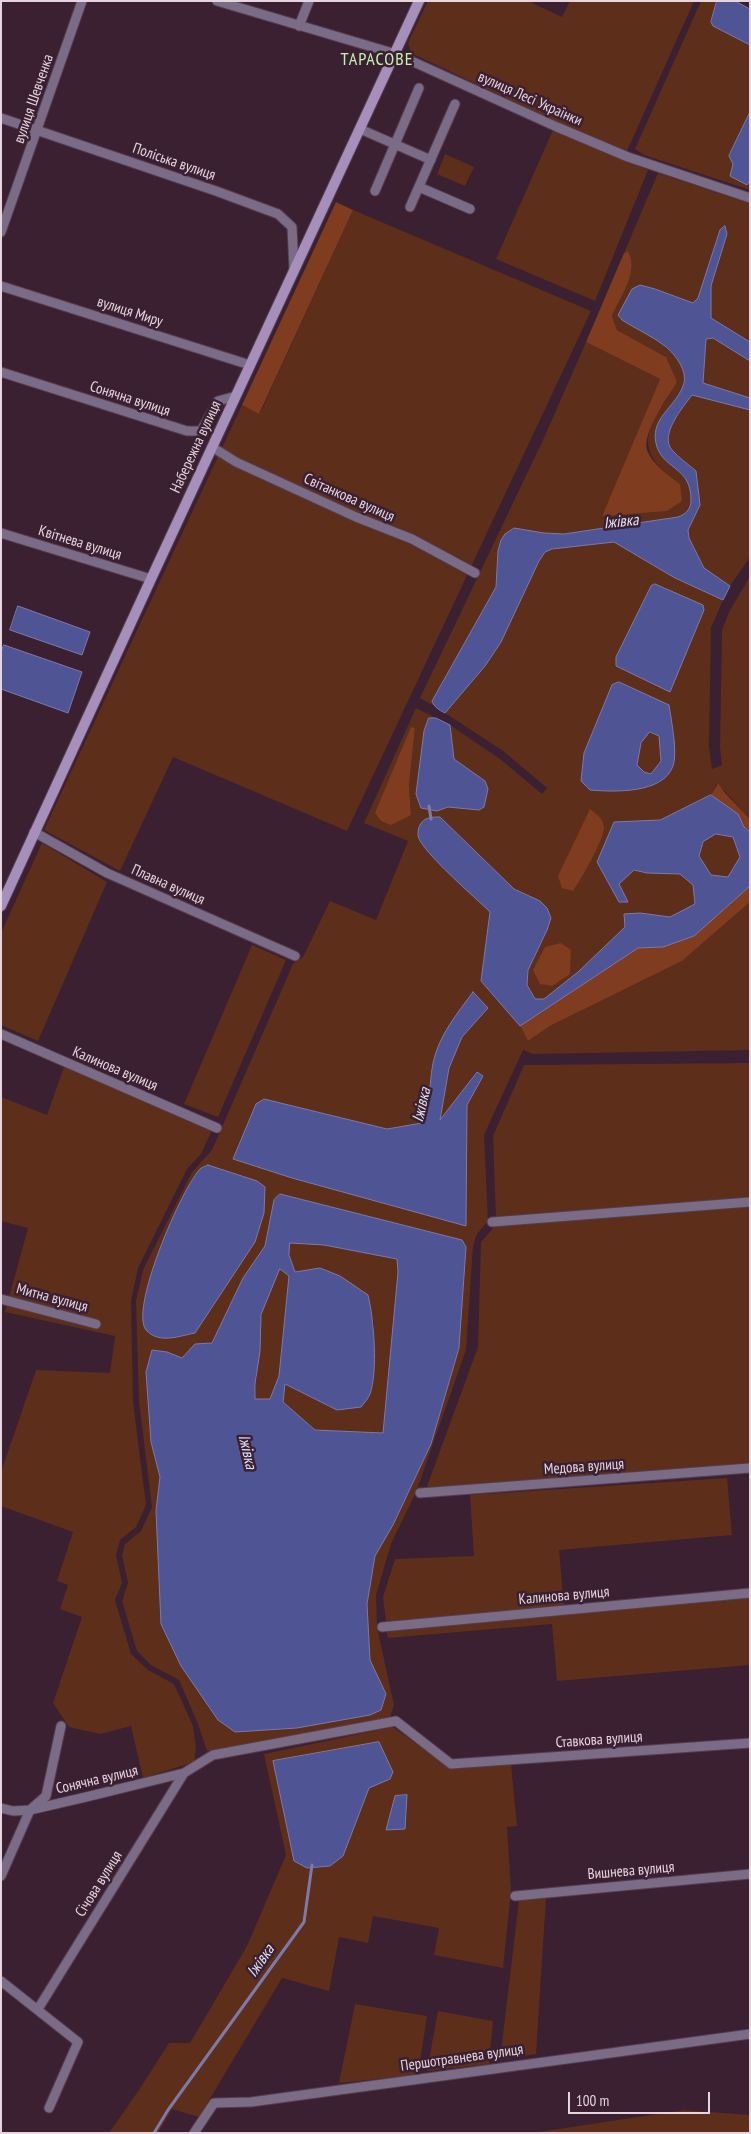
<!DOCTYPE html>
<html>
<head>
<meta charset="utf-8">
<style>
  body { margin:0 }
  #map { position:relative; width:751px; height:2134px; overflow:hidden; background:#3a2031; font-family:"PT Sans Narrow",sans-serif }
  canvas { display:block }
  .frame { position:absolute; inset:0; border:2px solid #e6d4df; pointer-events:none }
  .scale { position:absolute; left:568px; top:2092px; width:142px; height:22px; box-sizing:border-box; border:2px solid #e6d4df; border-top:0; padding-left:6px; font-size:15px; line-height:18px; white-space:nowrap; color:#e6d4df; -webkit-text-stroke:4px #3a2031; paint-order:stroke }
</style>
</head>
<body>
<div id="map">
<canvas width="751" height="2134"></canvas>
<div class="frame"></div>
<div class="scale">100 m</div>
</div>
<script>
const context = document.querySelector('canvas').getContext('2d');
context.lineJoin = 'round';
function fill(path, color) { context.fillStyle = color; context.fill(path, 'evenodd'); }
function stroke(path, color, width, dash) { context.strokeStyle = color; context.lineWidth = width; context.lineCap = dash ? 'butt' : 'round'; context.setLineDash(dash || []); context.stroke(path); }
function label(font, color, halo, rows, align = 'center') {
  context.font = font + ' "PT Sans Narrow",sans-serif'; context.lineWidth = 5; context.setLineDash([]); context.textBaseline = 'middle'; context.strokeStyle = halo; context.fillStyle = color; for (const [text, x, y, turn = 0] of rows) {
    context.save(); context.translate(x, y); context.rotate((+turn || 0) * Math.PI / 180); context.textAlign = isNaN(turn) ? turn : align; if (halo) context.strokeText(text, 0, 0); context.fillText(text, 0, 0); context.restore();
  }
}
const green = new Path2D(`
  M 428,1 L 528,1 L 562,17 L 570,1 L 694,1 L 627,151 L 559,123 L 411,53 L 408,43 Z
  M 701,1 L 717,1 L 711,22 L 713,26 L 750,45 L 750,112 L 744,123 L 747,184 L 750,180 L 750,190 L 644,155 L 635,149 Z
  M 553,130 L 648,170 L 595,301 L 496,259 Z
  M 445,154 L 474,167 L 465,186 L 437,174 Z
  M 658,173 L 750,204 L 750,342 L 711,318 L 711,286 L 727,234 L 720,230 L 698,299 L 693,304 L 685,301 L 622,320 C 636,329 652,336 665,346 C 675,354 689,372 683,386 C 675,408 648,419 657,447 C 665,470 691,467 691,500 C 691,509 686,514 678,517 L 564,534 L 544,533 L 498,551 L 496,587 L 432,701 L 434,706 L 420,698 L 543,440 L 586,342 L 660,379 L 602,516 L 680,484 C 651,463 638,448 657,412 C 660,407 666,402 668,396 C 671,389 666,366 666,357 L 617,330 L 612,316 C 620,299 640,269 628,251 L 624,253 Z
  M 353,210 L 591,311 L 347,831 L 173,757 L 120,871 L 44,830 L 242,405 L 260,413 Z
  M 713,338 L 750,361 L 750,398 L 703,384 L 706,339 Z
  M 692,395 L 750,410 L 750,557 L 730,586 L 704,568 L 689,538 L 688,530 L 700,505 L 696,471 C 688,464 679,458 672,450 C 659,435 683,407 692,395 Z
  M 614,542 L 675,578 L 723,600 L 711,628 L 709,747 L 712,769 L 722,765 L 720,747 L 722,630 L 729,612 L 750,576 L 750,819 L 717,783 L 711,795 L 660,820 L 614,822 L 597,862 L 619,902 L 619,884 L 634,870 L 647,873 L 680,874 L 693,885 L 696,904 L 670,917 L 640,913 L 578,972 L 544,999 L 535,999 L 527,985 L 528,970 L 547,930 L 547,908 L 540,901 L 514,889 L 440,817 L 426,850 L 490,912 L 481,981 L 520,1026 L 528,1041 L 550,1026 L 682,961 L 750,902 L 750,1050 L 533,1054 L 523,1050 L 484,1135 L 488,1221 L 477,1234 L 473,1246 L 466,1350 L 416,1492 L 391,1544 L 376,1595 L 377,1627 L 394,1705 L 390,1717 L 207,1751 L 198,1724 L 179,1680 L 151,1665 L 137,1651 L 122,1601 L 128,1583 L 122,1555 L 125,1544 L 141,1531 L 152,1507 L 139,1402 L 136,1301 L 143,1270 L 192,1172 L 212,1150 L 293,964 L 303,957 L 330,901 L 376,920 L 408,841 L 364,823 L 416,708 L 436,718 L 429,718 L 437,811 L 448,807 L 479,810 L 488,789 L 485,781 L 454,759 L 450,725 L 500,759 L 542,794 L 547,788 L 503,751 L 445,713 L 485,666 L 501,642 L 539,561 L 545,552 L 552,549 ZM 612,685 L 674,731 L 661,782 L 581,781 L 584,753 ZM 415,728 L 409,785 L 411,815 L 381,821 ZM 487,1008 L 462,1037 L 449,1068 L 440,1121 L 476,1072 L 483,1076 L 467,1105 L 466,1226 L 264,1099 L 387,1129 L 422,1123 L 427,1114 L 434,1061 L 447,1028 ZM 280,1194 L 462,1240 L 466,1247 L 459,1348 L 431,1444 L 393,1525 L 375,1556 L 367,1604 L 370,1661 L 386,1694 L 156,1511 L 160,1477 L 151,1442 L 146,1372 L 152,1351 L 167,1352 L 183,1358 L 195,1344 L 212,1343 L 243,1278 L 265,1246 L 274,1200 Z
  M 650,732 L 659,736 L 661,762 L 651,774 L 644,772 L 637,765 L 641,743 Z
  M 716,834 L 733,837 L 740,857 L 728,877 L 711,875 L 699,856 L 703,842 Z
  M 42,843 L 107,882 L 38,1041 L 1,1025 L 1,933 Z
  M 252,945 L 286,960 L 218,1117 L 184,1104 Z
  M 750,1063 L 750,1197 L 496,1218 L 493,1136 L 524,1065 Z
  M 64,1067 L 212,1130 L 201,1154 L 187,1169 L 138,1268 L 131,1301 L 133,1402 L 146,1505 L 136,1527 L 120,1540 L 116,1555 L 122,1583 L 115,1600 L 131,1654 L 148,1670 L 174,1684 L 193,1726 L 196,1747 L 194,1762 L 143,1778 L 131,1726 L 100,1734 L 69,1727 L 53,1703 L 82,1617 L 60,1609 L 68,1585 L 57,1581 L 73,1532 L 1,1506 L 1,1472 L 36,1370 L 110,1373 L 115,1336 L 5,1312 L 28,1228 L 1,1221 L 1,1097 L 47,1115 Z
  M 750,1207 L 750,1463 L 426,1489 L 478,1347 L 481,1242 L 495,1226 Z
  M 290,1242 L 324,1245 L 397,1259 L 398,1272 L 384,1433 L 315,1430 L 283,1402 L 284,1384 L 337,1410 L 370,1395 L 373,1382 L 374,1321 L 320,1268 L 295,1272 L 289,1255 Z
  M 280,1269 L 289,1276 L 279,1376 L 270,1399 L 255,1399 L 261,1315 Z
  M 727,1478 L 732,1535 L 559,1550 L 564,1606 L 386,1622 L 383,1597 L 395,1559 L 474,1556 L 470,1495 Z
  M 750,1597 L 750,1665 L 557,1681 L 552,1624 L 388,1638 L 386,1630 Z
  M 393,1727 L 450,1768 L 511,1764 L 517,1826 L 507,1827 L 511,1891 L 503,1968 L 434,1955 L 439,1928 L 373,1916 L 368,1943 L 339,1937 L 329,1991 L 282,1978 L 199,2117 L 172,2109 L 158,2133 L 109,2133 L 139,2090 L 169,2043 L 190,2043 L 247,1946 L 286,1855 L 264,1754 Z
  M 546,1898 L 536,2054 L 500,2060 L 519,1900 Z
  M 355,2004 L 427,2016 L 418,2075 L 339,2083 Z
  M 438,2011 L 493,2021 L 489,2064 L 427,2071 Z
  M 684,2110 L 750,2115 L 750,2133 L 532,2133 Z`);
const forest = new Path2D(`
  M 336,202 L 353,210 L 259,414 L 242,405 Z
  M 628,251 C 640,270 620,298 612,316 L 617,330 L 666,357 L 677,382 C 668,397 642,432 647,450 C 653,465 668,475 680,484 L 682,501 L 667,511 L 602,516 L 660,379 L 586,342 L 624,253 Z
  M 411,727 L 415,728 L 409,785 L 411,815 L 391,825 L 381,821 L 375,813 Z
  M 718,783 L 725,793 L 750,819 L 750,832 L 744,827 L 738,814 L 711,795 Z
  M 590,809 C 597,815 603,818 604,827 C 605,838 580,881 573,891 L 562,888 L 558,876 Z
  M 750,886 L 750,902 L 682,961 L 550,1026 L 528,1041 L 520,1026 L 638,948 L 663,947 L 694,936 Z
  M 561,943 L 571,950 L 570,974 L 552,986 L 540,984 L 533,970 L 545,947 Z`);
const water = new Path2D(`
  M 717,1 L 735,1 L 750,9 L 750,45 L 713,26 L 711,22 Z
  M 750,112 L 750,180 L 747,185 L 730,176 L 733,164 L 729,156 Z
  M 725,226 L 727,234 L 711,286 L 711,318 L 750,342 L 750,361 L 713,338 L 706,339 L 703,383 L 750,398 L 750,410 L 692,395 C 683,407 659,435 672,450 C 679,458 688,464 696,471 L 700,505 L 688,530 L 689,538 L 704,568 L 730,586 L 723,600 L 675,578 L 614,542 L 552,549 L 545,552 L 539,561 L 501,642 L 485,666 L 445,713 C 439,710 434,707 432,701 L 496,587 L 498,551 L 501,540 L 505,534 L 514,528 L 544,533 L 564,534 L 678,517 C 686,514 691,509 691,500 C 691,467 665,470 657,447 C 648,419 675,408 683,386 C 689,372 675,354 665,346 C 652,336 636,329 622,320 L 618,315 L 632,289 L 640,285 L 655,289 L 693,303 L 698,298 L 720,230 Z
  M 655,584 L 703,605 L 704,610 L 670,692 L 616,666 L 616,657 L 651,586 Z
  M 18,606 L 90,632 L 82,655 L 10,630 Z
  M 4,645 L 82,672 L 68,713 L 1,689 L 1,652 Z
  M 619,682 L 669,705 C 671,719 678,753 673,766 C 663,794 614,792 590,790 L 581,781 L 584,753 L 612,685 ZM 650,732 L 659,736 L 661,761 L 651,774 L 644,772 L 637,765 L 641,743 Z
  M 429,718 L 436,718 L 450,725 L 454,759 L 485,781 L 488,789 L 484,807 L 479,810 L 448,807 L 437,811 L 421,808 L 416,794 L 424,731 Z
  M 711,795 L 738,814 L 744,827 L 750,832 L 750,886 L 694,936 L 663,947 L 638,948 L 520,1026 L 481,981 L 490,912 C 476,898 422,852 418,836 C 418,832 418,828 420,825 C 424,817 432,817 440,817 L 514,889 L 540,901 L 547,908 L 551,918 L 547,930 L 528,970 L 527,985 L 535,999 L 544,999 L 578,972 L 625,927 L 624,914 L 640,913 L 670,917 L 695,904 L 693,885 L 680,874 L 647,873 L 634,870 L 619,884 L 628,902 L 619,902 L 597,862 L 614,822 L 660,820 ZM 716,834 L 733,837 L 740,857 L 728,877 L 711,875 L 699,856 L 703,842 Z
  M 473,992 L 488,1008 L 462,1037 L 449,1068 L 440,1120 L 477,1072 L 483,1076 L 467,1105 L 466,1226 L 292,1178 L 233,1159 L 256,1104 L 264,1099 L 387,1129 L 422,1123 C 431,1105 429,1083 433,1063 C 439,1035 457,1014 473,992 Z
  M 208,1165 L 257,1181 L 265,1187 L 264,1213 L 255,1242 L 195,1333 C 179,1336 160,1344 147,1331 C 127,1313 183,1185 201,1168 C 202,1168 207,1165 208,1165 Z
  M 280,1194 L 462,1240 L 466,1247 L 459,1348 L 431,1444 L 393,1525 L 375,1556 L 367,1604 L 370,1660 L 386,1694 L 381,1710 L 370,1715 L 297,1728 L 235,1732 L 218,1720 L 181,1666 L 161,1624 L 156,1511 L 160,1477 L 151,1442 L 146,1372 L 152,1350 L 167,1352 L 182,1358 L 195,1344 L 212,1343 L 243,1278 L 265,1246 L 274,1200 ZM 290,1243 L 324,1245 L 397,1259 L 398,1272 L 383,1433 L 315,1430 L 283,1402 L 285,1384 L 337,1410 L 361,1407 C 364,1403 368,1399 370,1394 C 378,1372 374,1319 368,1295 L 340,1276 L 320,1268 L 295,1272 L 289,1255 ZM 280,1269 L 289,1276 L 279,1376 L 270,1399 L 255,1399 L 255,1384 L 260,1351 L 261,1315 Z
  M 379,1742 L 393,1772 L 390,1779 L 369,1788 L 343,1856 L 330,1866 L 307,1868 L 294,1861 L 273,1761 Z
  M 407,1795 L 405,1829 L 386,1830 L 395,1796 Z`);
const stream = new Path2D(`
  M 429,806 L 431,819
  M 154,2133 L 168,2110 L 304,1922 L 312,1865`);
const street = new Path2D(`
  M 217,1 L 396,54 L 557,127 L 628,157 L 750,198
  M 299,26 L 309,1
  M 1,118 L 216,191 L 278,214 L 292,227 L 294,270
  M 360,129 L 431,160
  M 419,187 L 470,209
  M 375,191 L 419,88
  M 410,207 L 455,104
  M 1,232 L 82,1
  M 1,286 L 250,365
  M 1,372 L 187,431 L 201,431 L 218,401 L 236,396
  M 212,447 L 236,462 L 356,517 L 412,539 L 475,573
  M 1,533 L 151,579
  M 34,832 L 107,873 L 295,956
  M 1,1034 L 217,1128
  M 492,1222 L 750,1202
  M 1,1299 L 96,1324
  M 420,1493 L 750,1468
  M 382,1627 L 750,1593
  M 1,1808 L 13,1811 L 30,1810 L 86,1797 L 184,1773 L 213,1755 L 396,1721 L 451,1764 L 750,1743
  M 1,1876 L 30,1810 L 46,1796 L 61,1726
  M 515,1896 L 750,1874
  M 1,1981 L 78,2042 L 49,2108
  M 38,2009 L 184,1773
  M 194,2133 L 214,2103 L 251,2102 L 750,2034`);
const secondary = new Path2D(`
  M 1,906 L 151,579 L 419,1`);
const streetNames = [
  ["вулиця Шевченка",34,99,-71],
  ["вулиця Лесі Українки",530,99,24],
  ["Поліська вулиця",174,162,19],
  ["вулиця Миру",130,312,18],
  ["Сонячна вулиця",130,399,18],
  ["Набережна вулиця",196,447,-65],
  ["Світанкова вулиця",349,498,24],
  ["Квітнева вулиця",80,543,17],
  ["Плавна вулиця",168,885,24],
  ["Калинова вулиця",115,1069,23],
  ["Митна вулиця",52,1298,15],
  ["Медова вулиця",584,1467,-4],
  ["Калинова вулиця",564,1596,-5],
  ["Ставкова вулиця",599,1740,-4],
  ["Сонячна вулиця",97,1780,-13],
  ["Вишнева вулиця",631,1871,-5],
  ["Січова вулиця",99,1884,-58],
  ["Першотравнева вулиця",462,2058,-8]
];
const waterNames = [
  ["Іжівка",621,522,-6],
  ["Іжівка",422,1105,-77],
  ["Іжівка",247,1452,77],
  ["Іжівка",261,1961,-55]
];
const quarterNames = [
  ["ТАРАСОВЕ",377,60]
];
fill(green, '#5d2e19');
fill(forest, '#7f3c1e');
fill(water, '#4f5494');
stroke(water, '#7c7aaa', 1);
stroke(stream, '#7c7aaa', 3);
stroke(street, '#563d4d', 11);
stroke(secondary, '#563d4d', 12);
stroke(street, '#7a6b86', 9);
stroke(secondary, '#a78fbb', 10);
label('15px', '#e6d4df', '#3a2031', streetNames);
label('italic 16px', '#e0e3f7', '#3a2031', waterNames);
context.letterSpacing = '1px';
label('18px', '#c3f3b1', '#3a2031', quarterNames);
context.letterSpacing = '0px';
</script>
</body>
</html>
